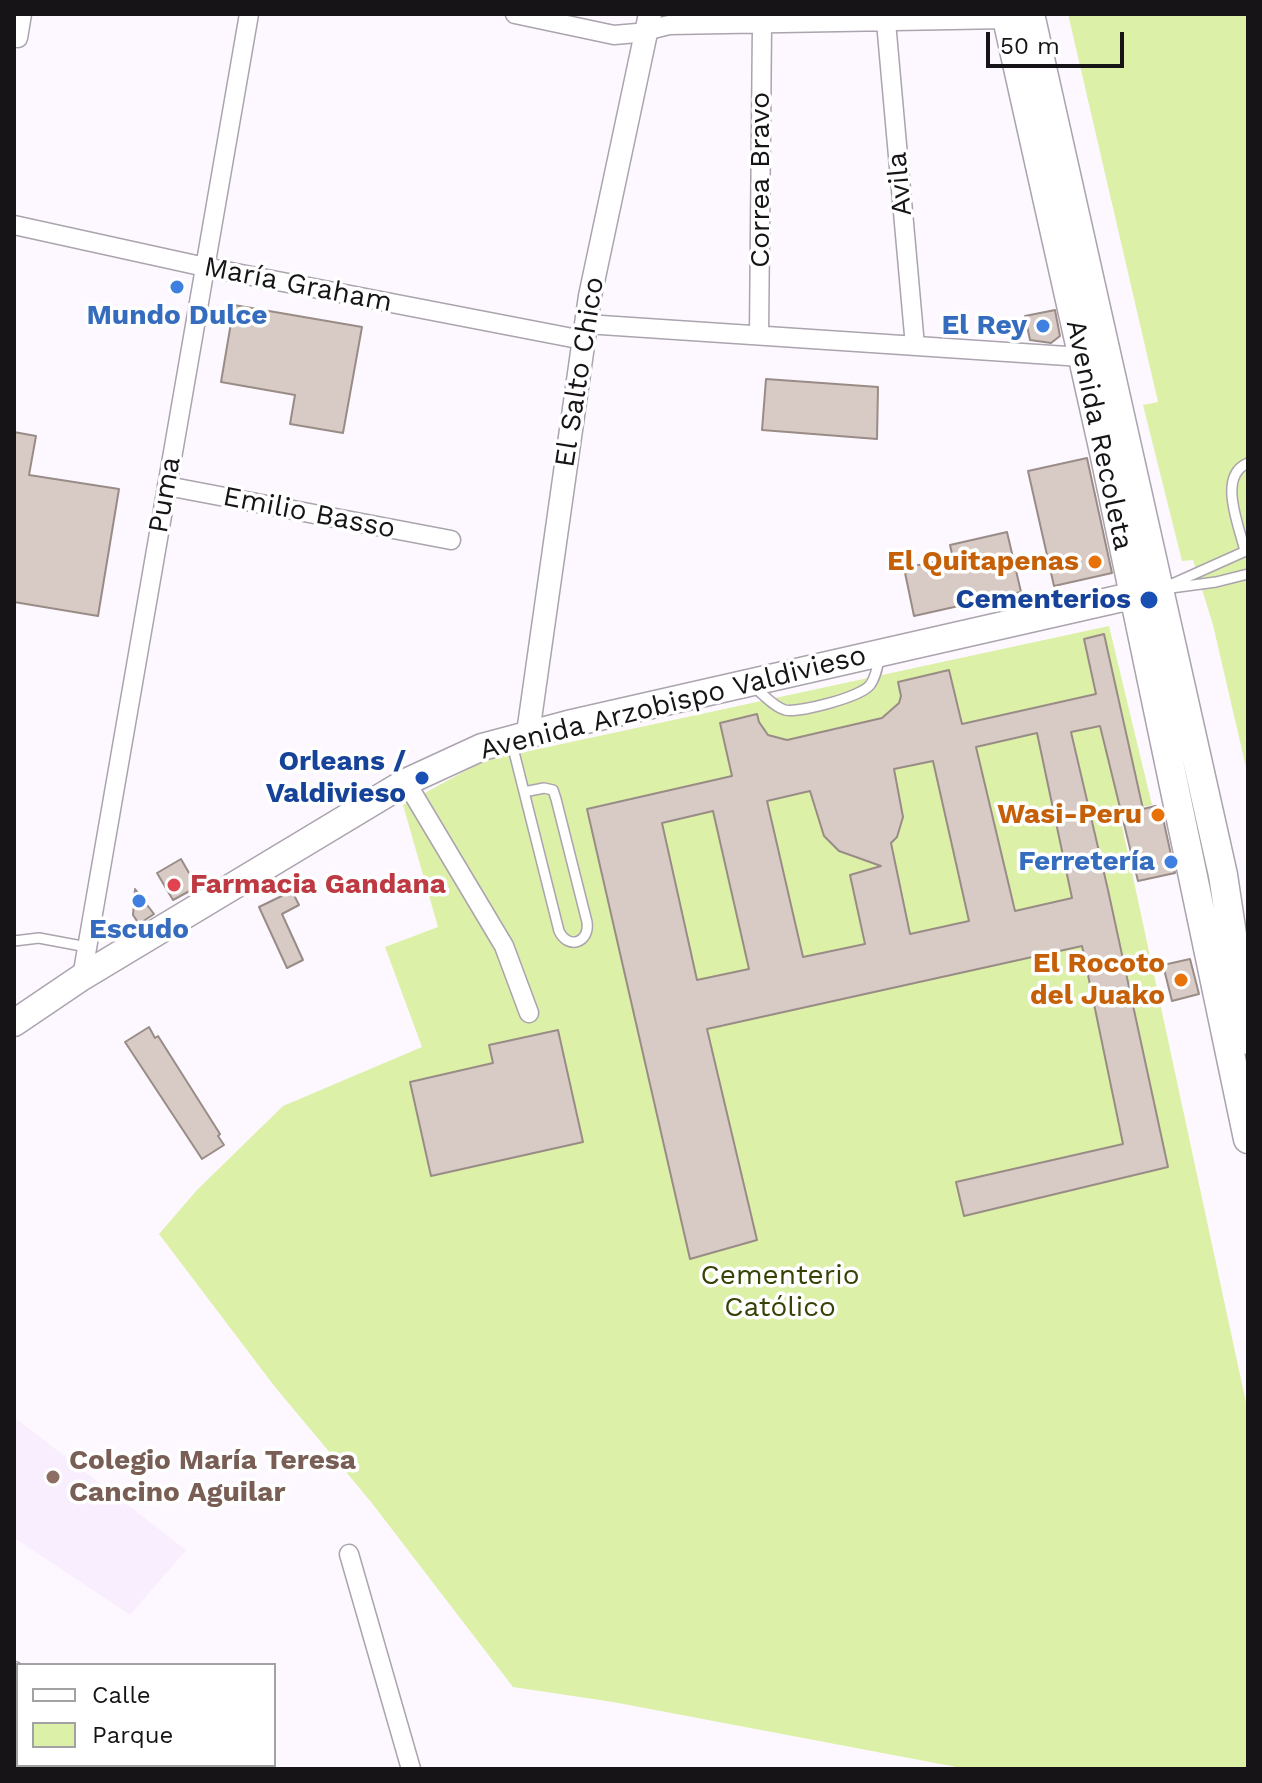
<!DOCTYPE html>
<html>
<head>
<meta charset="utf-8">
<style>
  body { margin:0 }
  #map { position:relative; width:1262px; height:1783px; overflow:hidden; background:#fdf8ff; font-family:"Work Sans",sans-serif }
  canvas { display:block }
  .frame { position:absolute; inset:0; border:16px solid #171418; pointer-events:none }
  .legend { position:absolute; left:16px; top:1663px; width:260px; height:104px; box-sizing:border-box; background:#fff; border:2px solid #a2a1a3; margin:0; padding:10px 14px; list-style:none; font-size:24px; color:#171418 }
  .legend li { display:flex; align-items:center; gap:16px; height:40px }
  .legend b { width:40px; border:2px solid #a2a1a3 }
  .scale { position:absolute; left:986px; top:32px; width:138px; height:36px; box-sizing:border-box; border:4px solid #171418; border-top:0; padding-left:10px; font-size:24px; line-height:28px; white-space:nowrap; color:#171418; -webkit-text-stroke:6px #fff; paint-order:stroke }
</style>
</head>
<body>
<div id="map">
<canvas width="1262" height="1783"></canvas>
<div class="frame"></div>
<ul class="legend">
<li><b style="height:10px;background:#fff"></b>Calle</li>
<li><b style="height:22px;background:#dcf0a8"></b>Parque</li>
</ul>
<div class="scale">50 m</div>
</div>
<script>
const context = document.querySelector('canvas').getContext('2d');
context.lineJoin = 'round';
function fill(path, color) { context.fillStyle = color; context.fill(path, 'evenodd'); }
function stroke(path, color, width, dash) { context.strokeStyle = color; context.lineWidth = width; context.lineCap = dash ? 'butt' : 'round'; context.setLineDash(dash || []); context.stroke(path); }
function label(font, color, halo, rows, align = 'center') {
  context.font = font + ' "Work Sans",sans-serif'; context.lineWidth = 7; context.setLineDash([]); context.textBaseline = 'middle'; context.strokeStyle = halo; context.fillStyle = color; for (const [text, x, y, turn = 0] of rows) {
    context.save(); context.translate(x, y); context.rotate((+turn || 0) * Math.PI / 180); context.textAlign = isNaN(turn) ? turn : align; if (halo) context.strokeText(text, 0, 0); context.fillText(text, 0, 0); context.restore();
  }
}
const built = new Path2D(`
  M 14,1417 L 186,1550 L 130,1615 L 14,1538 Z`);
const green = new Path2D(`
  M 1068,14 L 1248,14 L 1248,776 L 1213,625 L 1193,560 L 1182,561 L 1143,405 L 1158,402 Z
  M 1109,626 L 1152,805 L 1119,812 L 1248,1412 L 1248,1769 L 967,1769 L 613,1702 L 513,1687 L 371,1502 L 275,1387 L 159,1234 L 197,1190 L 283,1106 L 422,1047 L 385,947 L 438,927 L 403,805 L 483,761 Z`);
const building = new Path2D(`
  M 234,305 L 362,327 L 343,433 L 290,424 L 295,395 L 221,382 Z
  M 1055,310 L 1060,336 L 1051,343 L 1030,340 L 1025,316 Z
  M 766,379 L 878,387 L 877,439 L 762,430 Z
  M 14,432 L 36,436 L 29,475 L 119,489 L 98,616 L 14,602 Z
  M 1087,458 L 1112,573 L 1054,586 L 1028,471 Z
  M 1007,532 L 1021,592 L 914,616 L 904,568 L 953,558 L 950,545 Z
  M 1104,634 L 1143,809 L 1155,806 L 1161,809 L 1175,873 L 1138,881 L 1100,726 L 1071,732 L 1108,890 L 1168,1167 L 964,1216 L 956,1182 L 1123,1144 L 1082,946 L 707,1029 L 757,1240 L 690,1259 L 587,809 L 732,776 L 720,723 L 757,714 L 759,722 L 768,735 L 787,740 L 882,718 L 899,703 L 901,696 L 898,682 L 949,670 L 962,724 L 1096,694 L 1084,639 ZM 1037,733 L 1072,898 L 1015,911 L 976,747 ZM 933,761 L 969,921 L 910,934 L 891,843 L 897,837 L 903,817 L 894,769 ZM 810,791 L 824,836 L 839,851 L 881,866 L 850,875 L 865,944 L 803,957 L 767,801 ZM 713,811 L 749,969 L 697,980 L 662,823 Z
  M 181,859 L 197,887 L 173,900 L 157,873 Z
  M 135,889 L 154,914 L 139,924 L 133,915 Z
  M 292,891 L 299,905 L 282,914 L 303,960 L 287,968 L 259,907 Z
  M 1190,959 L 1199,994 L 1172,1001 L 1163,965 Z
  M 149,1027 L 155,1038 L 158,1036 L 220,1134 L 218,1136 L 224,1145 L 202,1159 L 125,1042 Z
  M 558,1030 L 583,1142 L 431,1176 L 410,1082 L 493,1063 L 489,1045 Z`);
const service = new Path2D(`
  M 1245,551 C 1239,525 1217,476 1248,463
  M 1163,588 L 1248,550
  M 1171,588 L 1216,582 L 1248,574
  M 754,687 C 763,694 774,707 785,710 C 799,713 861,697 870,685 C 876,677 878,665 880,655
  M 511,740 L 559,931 C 568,950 590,943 587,922 L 556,799 L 553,790 L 544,788 L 524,792
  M 14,941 L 39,938 L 87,947`);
const minor = new Path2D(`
  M 515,14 L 614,35 L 637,33 L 669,25 L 1007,19
  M 886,22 L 915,346
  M 18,38 L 22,14
  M 14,225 L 205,267 L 583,340
  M 586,324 L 1082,357
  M 759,335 L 762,25
  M 167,486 L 451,540
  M 406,782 L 504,946 L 529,1013
  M 82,977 L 249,14
  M 349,1554 L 411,1769
  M 14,1671 L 18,1674
  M 161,1765 L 167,1769`);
const tertiary = new Path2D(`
  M 528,733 L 590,296 L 650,14`);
const secondary = new Path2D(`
  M 14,1023 L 82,977 L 406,782 L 482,747 L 568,724 L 1153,591`);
const primary = new Path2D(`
  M 1006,14 L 1104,452 L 1248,1139
  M 1030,14 L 1223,875 L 1248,1040`);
const markers = [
  [177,287,8,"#3f7fe0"],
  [1043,326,8,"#3f7fe0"],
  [1095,562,8,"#e8710a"],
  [1149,600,10,"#1a4fb4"],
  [422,778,8,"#1a4fb4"],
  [1158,815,8,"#e8710a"],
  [1171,862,8,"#3f7fe0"],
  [174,885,8,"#e0444e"],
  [139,901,8,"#3f7fe0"],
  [1181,980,8,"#e8710a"],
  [53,1477,8,"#8d6e63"]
];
const streetNames = [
  ["Correa Bravo",761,180,-90],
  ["Avila",900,184,-95],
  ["María Graham",298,285,11],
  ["El Salto Chico",580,372,-81],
  ["Avenida Recoleta",1099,435,78],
  ["Puma",165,495,-80],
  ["Emilio Basso",309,513,11],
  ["Avenida Arzobispo Valdivieso",673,703,-14]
];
const shopNames = [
  ["Mundo Dulce",177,316],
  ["El Rey",1027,326,"right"],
  ["Ferretería",1155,862,"right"],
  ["Escudo",139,930]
];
const foodNames = [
  ["El Quitapenas",1079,562],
  ["Wasi-Peru",1142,815],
  ["El Rocoto",1165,964],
  ["del Juako",1165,996]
];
const transitNames = [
  ["Cementerios",1131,600],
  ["Orleans /",406,762],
  ["Valdivieso",406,794]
];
const healthNames = [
  ["Farmacia Gandana",190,885]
];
const parkNames = [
  ["Cementerio",780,1276],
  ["Católico",780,1308]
];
const educationNames = [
  ["Colegio María Teresa",69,1461],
  ["Cancino Aguilar",69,1493]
];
fill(built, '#f9eefd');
fill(green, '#dcf0a8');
fill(building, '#d8cac4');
stroke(building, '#998c86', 2);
stroke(service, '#aba3ae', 12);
stroke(minor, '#aba3ae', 21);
stroke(tertiary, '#aba3ae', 25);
stroke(secondary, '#aba3ae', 29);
stroke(primary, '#aba3ae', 31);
stroke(service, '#fff', 9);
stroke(minor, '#fff', 18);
stroke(tertiary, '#fff', 22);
stroke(secondary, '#fff', 26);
stroke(primary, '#fff', 28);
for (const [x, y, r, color] of markers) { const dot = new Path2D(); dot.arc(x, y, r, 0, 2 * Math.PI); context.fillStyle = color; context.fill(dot); stroke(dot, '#fff', 3); }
label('28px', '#171418', '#fff', streetNames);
label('bold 28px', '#366cbe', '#fff', shopNames);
label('bold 28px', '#c56008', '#fff', foodNames, 'right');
label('bold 28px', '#164399', '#fff', transitNames, 'right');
label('bold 28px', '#be3a42', '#fff', healthNames, 'left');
label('28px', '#364206', '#fff', parkNames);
label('bold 28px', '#785e54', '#fff', educationNames, 'left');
</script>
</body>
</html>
